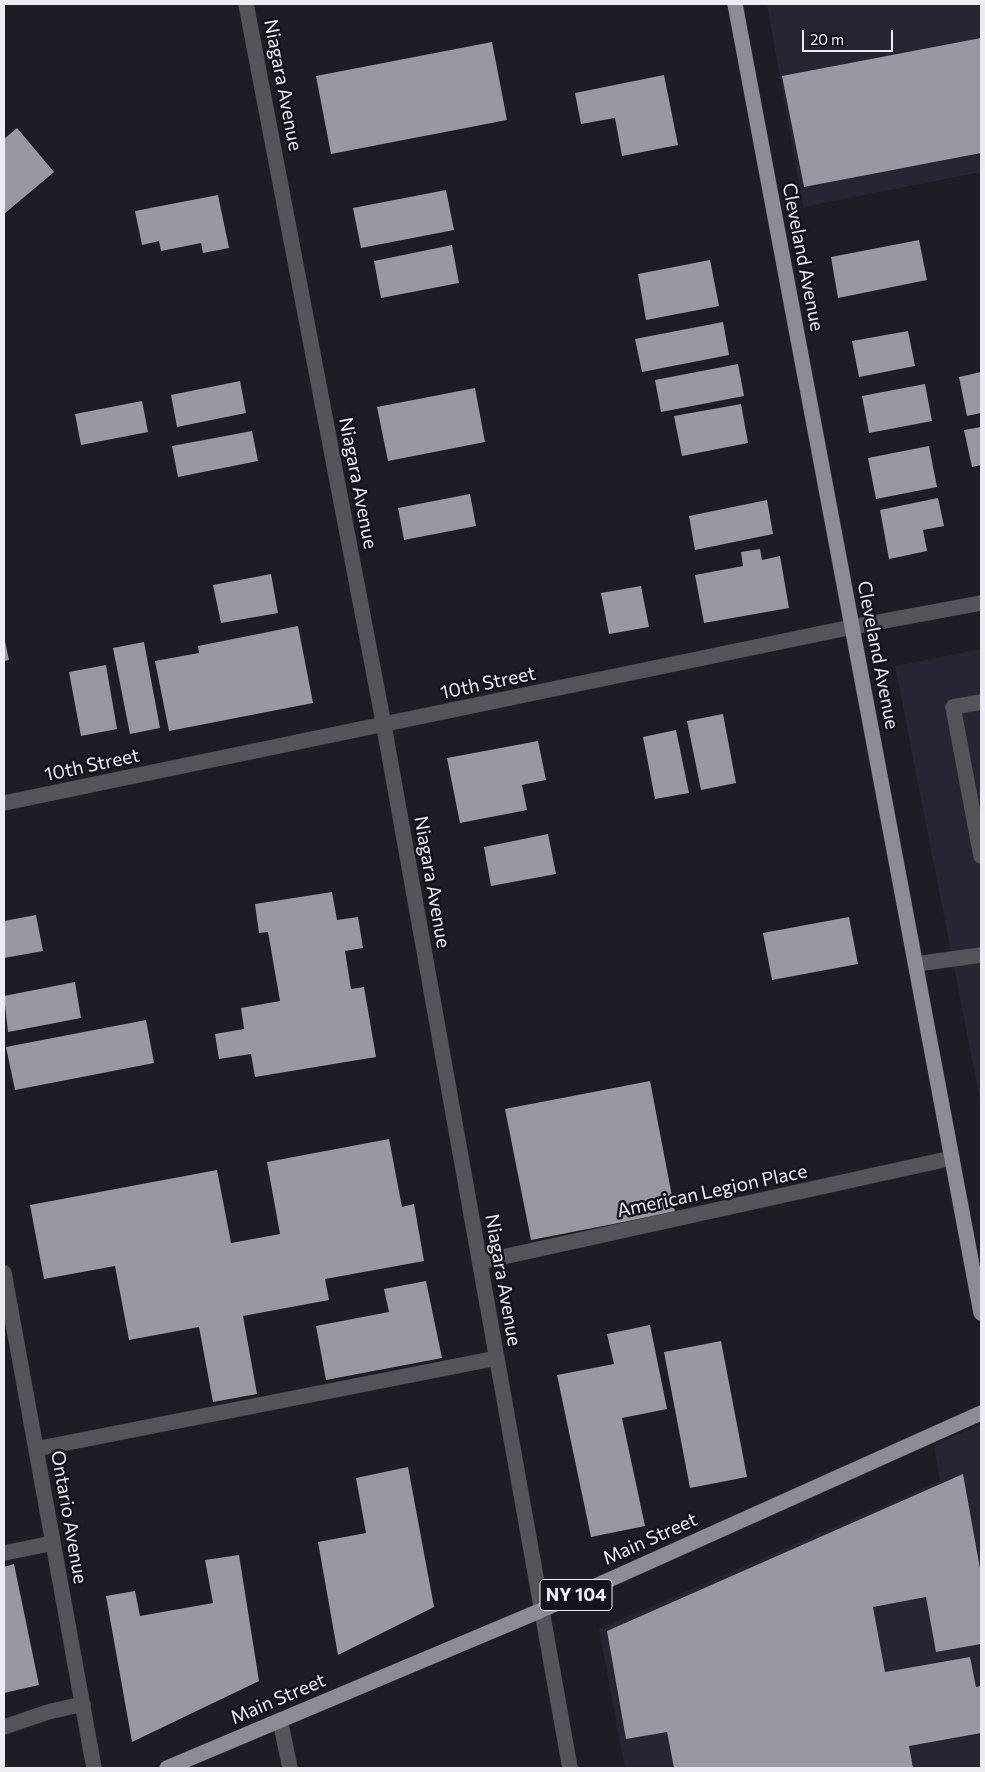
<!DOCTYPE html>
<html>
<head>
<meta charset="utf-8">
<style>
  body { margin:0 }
  #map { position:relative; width:985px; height:1772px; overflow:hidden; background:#1f1c26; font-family:Commissioner,sans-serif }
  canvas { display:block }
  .frame { position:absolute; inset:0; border:5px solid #eeebf2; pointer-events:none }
  .scale { position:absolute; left:802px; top:30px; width:91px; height:22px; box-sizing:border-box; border:2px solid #eeebf2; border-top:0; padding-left:6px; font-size:15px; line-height:18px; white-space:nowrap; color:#eeebf2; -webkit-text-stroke:4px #16131c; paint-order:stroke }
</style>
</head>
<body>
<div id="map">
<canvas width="985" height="1772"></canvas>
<div class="frame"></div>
<div class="scale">20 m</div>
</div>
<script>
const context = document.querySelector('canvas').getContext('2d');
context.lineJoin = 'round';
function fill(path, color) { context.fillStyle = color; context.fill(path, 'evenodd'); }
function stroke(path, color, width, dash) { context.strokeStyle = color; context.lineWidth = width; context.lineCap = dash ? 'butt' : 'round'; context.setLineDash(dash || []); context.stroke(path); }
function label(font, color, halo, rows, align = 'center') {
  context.font = font + ' Commissioner,sans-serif'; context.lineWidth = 5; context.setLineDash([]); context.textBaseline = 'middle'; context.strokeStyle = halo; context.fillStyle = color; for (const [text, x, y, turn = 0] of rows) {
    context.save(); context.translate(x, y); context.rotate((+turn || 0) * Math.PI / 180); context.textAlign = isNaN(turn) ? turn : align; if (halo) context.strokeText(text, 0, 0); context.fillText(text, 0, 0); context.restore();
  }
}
const built = new Path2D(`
  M 767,4 L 981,4 L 981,172 L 803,207 Z
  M 981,649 L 981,1105 L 895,666 Z
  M 981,1424 L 981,1768 L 625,1768 L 599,1629 L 940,1481 L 934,1445 Z`);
const building = new Path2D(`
  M 981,38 L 981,153 L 804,187 L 782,76 Z
  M 492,42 L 507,120 L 331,154 L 316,76 Z
  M 664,75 L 678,145 L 622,156 L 615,118 L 581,124 L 575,93 Z
  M 17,128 L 54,172 L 4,214 L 4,139 Z
  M 446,190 L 454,230 L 361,248 L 353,208 Z
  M 218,195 L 229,248 L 203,253 L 201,243 L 161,251 L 159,241 L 142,245 L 135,211 Z
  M 919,240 L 927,280 L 838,298 L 831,257 Z
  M 452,245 L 459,283 L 381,298 L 374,261 Z
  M 710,260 L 719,306 L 646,320 L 638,274 Z
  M 723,322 L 729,355 L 642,372 L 635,339 Z
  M 908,331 L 915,366 L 859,377 L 852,341 Z
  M 738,364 L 744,396 L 661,412 L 655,380 Z
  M 981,372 L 981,413 L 967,416 L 959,377 Z
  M 240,381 L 246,413 L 177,427 L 171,395 Z
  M 925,384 L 932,421 L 869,433 L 862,396 Z
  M 475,388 L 485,442 L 388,461 L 377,407 Z
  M 142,401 L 148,432 L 81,445 L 75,414 Z
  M 741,404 L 748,443 L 682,456 L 674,416 Z
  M 981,427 L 981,465 L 972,467 L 964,430 Z
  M 252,431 L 258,461 L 178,477 L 172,446 Z
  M 929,446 L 937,487 L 876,499 L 868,458 Z
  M 470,494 L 476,526 L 404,540 L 398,508 Z
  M 938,498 L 944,526 L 923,530 L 927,551 L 889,559 L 880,510 Z
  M 767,500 L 773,534 L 695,550 L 689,516 Z
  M 760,549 L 762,560 L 780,556 L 789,608 L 704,623 L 695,575 L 743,566 L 741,552 Z
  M 271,574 L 278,613 L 221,623 L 213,585 Z
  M 641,586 L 649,627 L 609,634 L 601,593 Z
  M 298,626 L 313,703 L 169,731 L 155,661 L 199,653 L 198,646 Z
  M 4,637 L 9,660 L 4,661 Z
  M 144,642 L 160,728 L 130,734 L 113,648 Z
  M 106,665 L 117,729 L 81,736 L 69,672 Z
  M 723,714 L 736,783 L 701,790 L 687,721 Z
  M 676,730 L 689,793 L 655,799 L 643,737 Z
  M 538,741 L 546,780 L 522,785 L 527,810 L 460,823 L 447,758 Z
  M 548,834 L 556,874 L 491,886 L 484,847 Z
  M 332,892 L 337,920 L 358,917 L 363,948 L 345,951 L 351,989 L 364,987 L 376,1057 L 255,1077 L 251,1054 L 219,1059 L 215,1034 L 244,1029 L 241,1008 L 280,1001 L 268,932 L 259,933 L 255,904 Z
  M 36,915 L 43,951 L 4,958 L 4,921 Z
  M 849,917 L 858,964 L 772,980 L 763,933 Z
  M 75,982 L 81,1018 L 8,1032 L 4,996 Z
  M 146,1020 L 154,1063 L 15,1090 L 6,1047 Z
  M 650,1081 L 675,1212 L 531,1240 L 505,1109 Z
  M 389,1139 L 402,1207 L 414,1204 L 424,1261 L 325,1279 L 329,1300 L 243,1316 L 257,1394 L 213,1402 L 199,1327 L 129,1340 L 115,1266 L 44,1279 L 30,1205 L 217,1170 L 231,1243 L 280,1234 L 267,1162 Z
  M 426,1281 L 442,1358 L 326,1380 L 316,1326 L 389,1312 L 384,1289 Z
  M 650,1325 L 667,1409 L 622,1418 L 645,1526 L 591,1537 L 557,1375 L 614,1364 L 607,1334 Z
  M 721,1341 L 747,1477 L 690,1488 L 664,1352 Z
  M 408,1467 L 434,1607 L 338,1655 L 318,1542 L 366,1533 L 356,1478 Z
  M 963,1474 L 981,1574 L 981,1644 L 936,1652 L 926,1597 L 873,1607 L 885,1672 L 970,1657 L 976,1687 L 981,1686 L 981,1733 L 909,1746 L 913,1768 L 674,1768 L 667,1732 L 626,1739 L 607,1631 Z
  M 239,1555 L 259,1681 L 132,1742 L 106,1596 L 135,1591 L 140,1616 L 213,1603 L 205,1560 Z
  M 14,1564 L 39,1685 L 4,1693 L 4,1567 Z`);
const minor = new Path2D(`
  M 246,4 L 384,726 L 570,1768
  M 981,702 L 953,707 L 981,856
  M 4,803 L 852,627 L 981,603
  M 916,964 L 981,955
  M 480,1262 L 952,1158
  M 4,1273 L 94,1768
  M 36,1449 L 497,1358
  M 4,1553 L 53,1543
  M 280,1720 L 290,1768
  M 4,1727 L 48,1712 L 83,1704`);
const major = new Path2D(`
  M 735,4 L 981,1313
  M 167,1768 L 542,1610 L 981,1413`);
const shields = [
  [576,1595,72]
];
const shieldNames = [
  ["NY 104",576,1595]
];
const streetNames = [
  ["Niagara Avenue",283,85,79],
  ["Cleveland Avenue",803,257,79],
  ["Niagara Avenue",358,483,79],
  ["Cleveland Avenue",878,655,79],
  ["10th Street",488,683,-12],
  ["10th Street",92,765,-12],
  ["Niagara Avenue",432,882,80],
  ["American Legion Place",712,1191,-12],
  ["Niagara Avenue",503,1280,80],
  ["Ontario Avenue",69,1517,80],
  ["Main Street",650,1539,-24],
  ["Main Street",278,1699,-23]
];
fill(built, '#292433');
fill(building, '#9a96a2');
stroke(minor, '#3c3943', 16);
stroke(major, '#3c3943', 16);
stroke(minor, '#565459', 15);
stroke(major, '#8e8b95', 15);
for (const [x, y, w] of shields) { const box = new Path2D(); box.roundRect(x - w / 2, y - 15.5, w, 31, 4); context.fillStyle = '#16131c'; context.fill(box); stroke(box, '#eeebf2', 1); }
label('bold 18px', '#eeebf2', null, shieldNames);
label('19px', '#eeebf2', '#16131c', streetNames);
</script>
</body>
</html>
